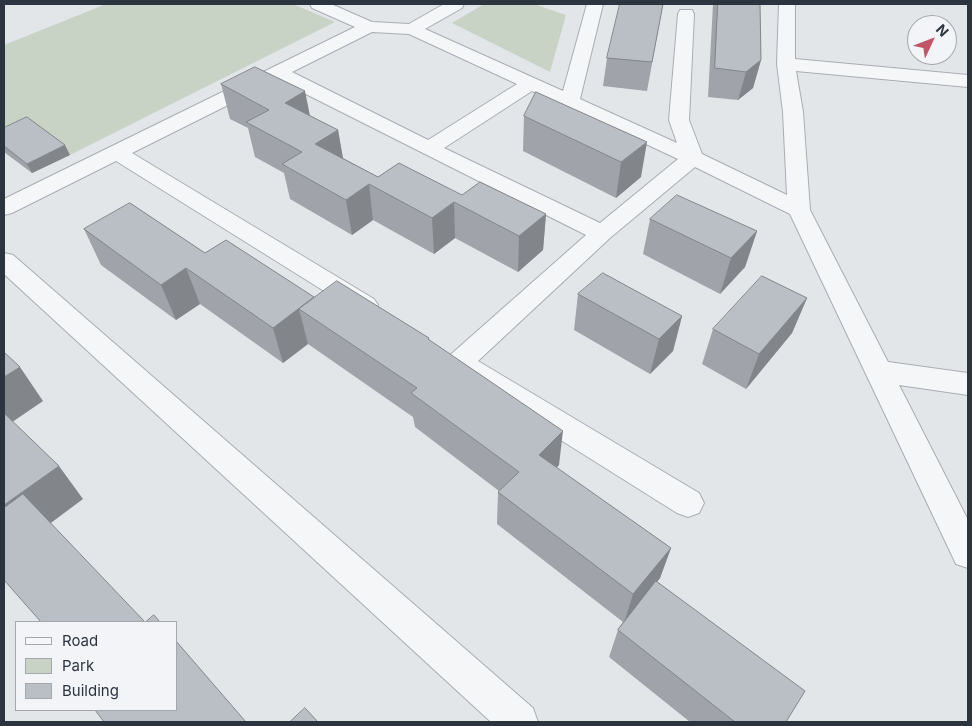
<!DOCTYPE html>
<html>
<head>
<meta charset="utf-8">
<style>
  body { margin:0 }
  #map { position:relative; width:972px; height:726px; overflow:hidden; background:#e3e6e9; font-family:Inter,sans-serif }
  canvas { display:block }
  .frame { position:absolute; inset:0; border:5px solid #2c3440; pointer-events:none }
  .legend { position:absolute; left:15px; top:621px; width:162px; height:90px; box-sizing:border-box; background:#f2f4f7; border:1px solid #a3a7ae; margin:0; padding:6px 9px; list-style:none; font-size:15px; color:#2c3440 }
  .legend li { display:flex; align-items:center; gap:10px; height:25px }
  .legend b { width:25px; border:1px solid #a3a7ae }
  .north { position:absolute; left:907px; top:15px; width:50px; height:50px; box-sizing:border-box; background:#f2f4f7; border:1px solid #a3a7ae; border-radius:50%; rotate:47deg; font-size:14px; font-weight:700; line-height:20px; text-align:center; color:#2c3440 }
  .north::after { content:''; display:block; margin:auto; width:18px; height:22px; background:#c25469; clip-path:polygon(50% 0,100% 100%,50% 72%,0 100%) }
</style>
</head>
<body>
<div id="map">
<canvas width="972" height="726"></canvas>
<div class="frame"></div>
<ul class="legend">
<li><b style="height:6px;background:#f5f6f8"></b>Road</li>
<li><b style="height:14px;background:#c9d3c5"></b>Park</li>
<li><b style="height:14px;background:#babfc6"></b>Building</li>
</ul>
<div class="north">N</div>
</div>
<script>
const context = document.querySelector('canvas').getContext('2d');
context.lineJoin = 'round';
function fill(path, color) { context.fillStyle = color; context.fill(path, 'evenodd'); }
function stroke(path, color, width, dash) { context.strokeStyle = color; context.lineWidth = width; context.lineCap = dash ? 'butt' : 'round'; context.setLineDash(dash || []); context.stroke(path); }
const green = new Path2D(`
  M 106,4 L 293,4 L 335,22 L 70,155 L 31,126 L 15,133 L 4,125 L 4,45 Z
  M 484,4 L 534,4 L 566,15 L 550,72 L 452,23 Z`);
const street = new Path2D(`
  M 310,4 L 331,4 L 372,22 L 409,24 L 444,4 L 464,4 L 462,8 L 425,29 L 563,91 L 587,4 L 603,4 L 580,99 L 677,143 L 669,120 L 678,14 L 680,10 L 692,10 L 694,14 L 689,120 L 702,154 L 787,195 L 783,112 L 777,64 L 779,4 L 795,4 L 795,59 L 968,75 L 968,87 L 796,71 L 803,112 L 810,210 L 888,362 L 968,373 L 968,395 L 899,385 L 968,520 L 968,568 L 956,564 L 790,214 L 695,167 L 610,238 L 478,361 L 699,493 L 704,503 L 699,513 L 688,517 L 677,513 L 449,370 L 445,363 L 449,356 L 586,235 L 278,80 L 132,153 L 374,299 L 378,305 L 374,311 L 365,314 L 356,311 L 116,161 L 12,213 L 4,215 L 4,199 L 355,27 L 312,8 ZM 372,32 L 409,34 L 517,84 L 428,140 L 292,72 ZM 532,91 L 678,159 L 600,223 L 444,148 Z
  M 4,253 L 13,255 L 533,708 L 538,722 L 491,722 L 4,274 Z`);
const wall = new Path2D(`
  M 663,4 L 647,91 L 603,86 L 607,58 Z
  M 713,4 L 760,4 L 761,60 L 753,88 L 738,100 L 708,97 Z
  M 221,84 L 310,116 L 338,130 L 343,158 L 378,177 L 462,195 L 546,214 L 543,250 L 518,272 L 455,238 L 434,254 L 373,220 L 352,235 L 290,199 L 284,173 L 255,157 L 248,128 L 230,119 Z
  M 536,92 L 641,177 L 616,198 L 523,151 L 524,116 Z
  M 4,128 L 70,155 L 32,173 L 4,152 Z
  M 650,219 L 757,231 L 745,267 L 720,294 L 643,254 Z
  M 84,229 L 205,253 L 314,297 L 429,338 L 429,340 L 559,465 L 556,468 L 671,548 L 660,578 L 657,582 L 786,722 L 690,722 L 609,657 L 618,630 L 623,622 L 497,524 L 498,492 L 499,491 L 415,427 L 413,417 L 308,344 L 283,363 L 200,304 L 176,320 L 101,265 Z
  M 578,294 L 682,316 L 673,351 L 650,374 L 574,330 Z
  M 807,298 L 792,333 L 746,389 L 702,364 L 713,329 Z`);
const shadedWall = new Path2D(`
  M 761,60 L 753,88 L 738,100 L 746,72 Z
  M 305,91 L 312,126 L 285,103 Z
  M 338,130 L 344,165 L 315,144 Z
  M 647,142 L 641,177 L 616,198 L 621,162 Z
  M 65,145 L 70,155 L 32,173 L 27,164 Z
  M 369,184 L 373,220 L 352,235 L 346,200 Z
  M 454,202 L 455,238 L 434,254 L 432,218 Z
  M 546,214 L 543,250 L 518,272 L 519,236 Z
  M 757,231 L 745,267 L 720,294 L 731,258 Z
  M 186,268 L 200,304 L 176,320 L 161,285 Z
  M 314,297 L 299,309 L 308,344 L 283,363 L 273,328 Z
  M 807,298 L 792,333 L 746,389 L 759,354 Z
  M 682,316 L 673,351 L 650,374 L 659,339 Z
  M 20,367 L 43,401 L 8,425 L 4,420 L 4,377 Z
  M 563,431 L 559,465 L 536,488 L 539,455 Z
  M 59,466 L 83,499 L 28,540 L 4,512 L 4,505 Z
  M 671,548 L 660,578 L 624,623 L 633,594 Z`);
const building = new Path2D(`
  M 620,4 L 663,4 L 652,62 L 607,58 Z
  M 718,4 L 760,4 L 761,60 L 746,72 L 715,68 Z
  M 255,67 L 305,91 L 285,103 L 338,130 L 315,144 L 378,177 L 399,163 L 462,195 L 480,182 L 546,214 L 519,236 L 454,202 L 432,218 L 369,184 L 346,200 L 282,164 L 302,152 L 246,122 L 269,110 L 221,84 Z
  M 536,92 L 647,142 L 621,162 L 524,116 Z
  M 27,117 L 65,145 L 27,164 L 4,146 L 4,128 Z
  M 677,195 L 757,231 L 731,258 L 650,219 Z
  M 130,203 L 205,253 L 226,240 L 314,297 L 273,328 L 186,268 L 161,285 L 84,229 Z
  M 603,273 L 682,316 L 659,339 L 578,294 Z
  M 762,276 L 807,298 L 759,354 L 713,329 Z
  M 337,281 L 429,338 L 428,339 L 563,431 L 539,455 L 671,548 L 633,594 L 498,492 L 519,472 L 411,393 L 417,388 L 299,309 Z
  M 4,352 L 20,367 L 4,377 Z
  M 4,413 L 59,466 L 4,505 Z
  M 23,494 L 145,622 L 41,622 L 4,580 L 4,508 Z
  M 656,581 L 805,691 L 786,722 L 735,722 L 618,630 Z
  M 154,615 L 160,622 L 146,622 Z
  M 176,641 L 246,722 L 104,722 L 95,710 L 176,710 Z
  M 305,708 L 318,722 L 290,722 Z`);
fill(green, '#c9d3c5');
stroke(street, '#a8adb3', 2);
fill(street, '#f5f6f8');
fill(wall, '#a0a4aa');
fill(shadedWall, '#82868b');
fill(building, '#babfc6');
stroke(building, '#82868b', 1);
</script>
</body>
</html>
